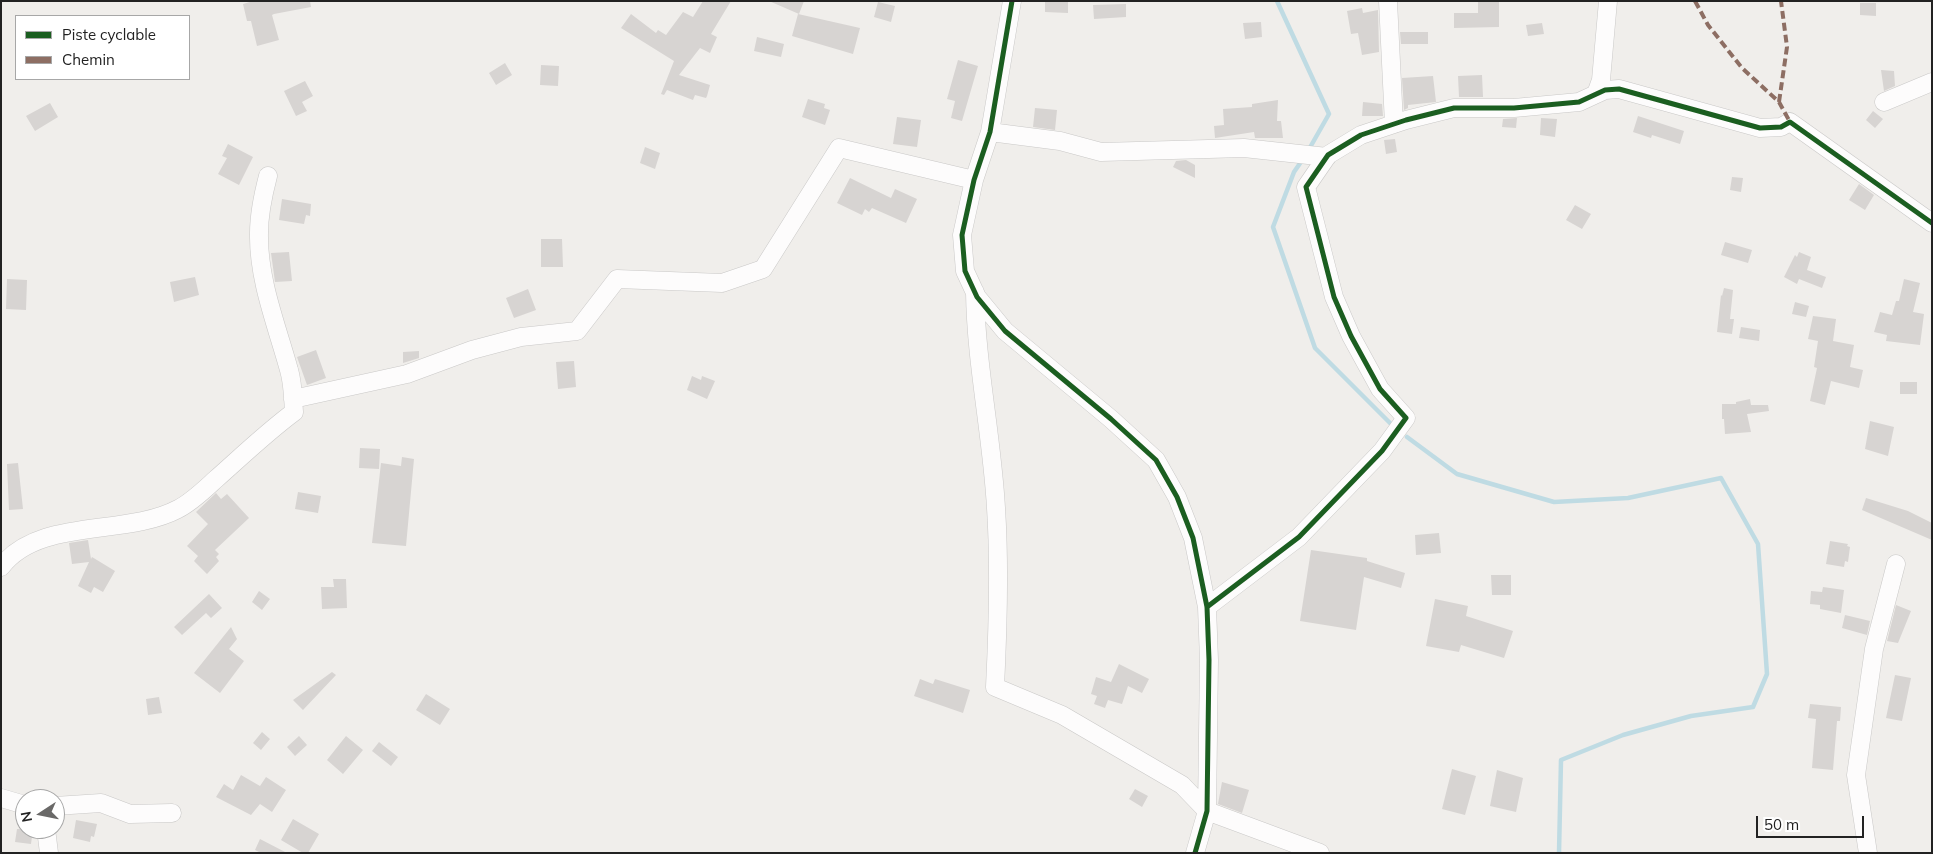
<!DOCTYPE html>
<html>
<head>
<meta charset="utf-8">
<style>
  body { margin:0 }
  #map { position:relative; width:1933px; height:854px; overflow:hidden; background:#f0eeeb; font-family:Mulish,sans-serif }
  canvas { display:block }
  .frame { position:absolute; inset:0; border:2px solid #222; pointer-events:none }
  .legend { position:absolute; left:15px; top:15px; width:175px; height:65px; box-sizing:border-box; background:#fff; border:1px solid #a7a7a7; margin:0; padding:6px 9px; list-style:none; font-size:15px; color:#222 }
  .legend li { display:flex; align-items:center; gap:10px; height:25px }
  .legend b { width:25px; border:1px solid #a7a7a7 }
  .north { position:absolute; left:15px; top:789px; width:50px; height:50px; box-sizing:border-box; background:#fff; border:1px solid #a7a7a7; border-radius:50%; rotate:259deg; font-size:14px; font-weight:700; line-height:20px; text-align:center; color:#222 }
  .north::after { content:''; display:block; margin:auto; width:18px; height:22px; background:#6a6968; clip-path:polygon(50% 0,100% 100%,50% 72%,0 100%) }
  .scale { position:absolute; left:1756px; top:816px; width:108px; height:22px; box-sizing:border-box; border:2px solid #222; border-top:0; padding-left:6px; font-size:15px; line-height:18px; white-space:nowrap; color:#222; -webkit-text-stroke:4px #fff; paint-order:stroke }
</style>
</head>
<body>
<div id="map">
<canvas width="1933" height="854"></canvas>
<div class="frame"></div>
<ul class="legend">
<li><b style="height:6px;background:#1b5e20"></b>Piste cyclable</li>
<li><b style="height:6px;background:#8d6e63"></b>Chemin</li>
</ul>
<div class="north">N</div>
<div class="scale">50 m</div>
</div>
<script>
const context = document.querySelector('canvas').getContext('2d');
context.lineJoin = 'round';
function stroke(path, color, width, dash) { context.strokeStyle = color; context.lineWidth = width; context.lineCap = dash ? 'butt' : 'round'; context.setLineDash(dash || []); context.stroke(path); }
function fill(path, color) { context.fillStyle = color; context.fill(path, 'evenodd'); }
const stream = new Path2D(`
  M 1277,1 L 1329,114 L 1308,151
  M 1303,159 L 1294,172 L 1273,227 L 1315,348 L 1394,427
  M 1407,437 L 1457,474 L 1554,502 L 1628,498 L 1721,478 L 1758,544 L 1767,674 L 1753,707 L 1691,716 L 1623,735 L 1561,760 L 1559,853`);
const building = new Path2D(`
  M 253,1 L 310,1 L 311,7 L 274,14 L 272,15 L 279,40 L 257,46 L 251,21 L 247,21 L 243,4 Z
  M 703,1 L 731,1 L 711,34 L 717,37 L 710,53 L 700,48 L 679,75 L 710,85 L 707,96 L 706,98 L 695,95 L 693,100 L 667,90 L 664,95 L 661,94 L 674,61 L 621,28 L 631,14 L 656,33 L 658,30 L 666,35 L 683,12 L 693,17 Z
  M 769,1 L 804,1 L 799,14 Z
  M 1045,1 L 1068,1 L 1068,13 L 1045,12 Z
  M 1478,1 L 1499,1 L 1499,27 L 1454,28 L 1454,13 L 1478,13 Z
  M 878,2 L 895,6 L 891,22 L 874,17 Z
  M 1860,3 L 1876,3 L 1876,16 L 1860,15 Z
  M 1126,4 L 1126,17 L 1094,19 L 1093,5 Z
  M 1362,8 L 1363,13 L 1378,10 L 1379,52 L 1362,55 L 1358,33 L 1351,34 L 1347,11 Z
  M 798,14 L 860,28 L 853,54 L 792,36 Z
  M 1261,22 L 1262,37 L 1245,39 L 1243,23 Z
  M 1542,23 L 1544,34 L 1528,36 L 1526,25 Z
  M 1400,32 L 1428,32 L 1428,44 L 1401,44 Z
  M 757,37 L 784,44 L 781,57 L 754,51 Z
  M 958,60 L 978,66 L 962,121 L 951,118 L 955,101 L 947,99 Z
  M 505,63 L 512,75 L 496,85 L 489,73 Z
  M 541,65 L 559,66 L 558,86 L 540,85 Z
  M 1881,70 L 1894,71 L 1895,86 L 1884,91 Z
  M 1482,75 L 1483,97 L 1459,97 L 1458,76 Z
  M 1433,76 L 1436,102 L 1408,105 L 1408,108 L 1404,110 L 1402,78 Z
  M 305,81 L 313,96 L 302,102 L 307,111 L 296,116 L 284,91 Z
  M 808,99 L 825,104 L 824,108 L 830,110 L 825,125 L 802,117 Z
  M 1278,100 L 1277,121 L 1281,121 L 1283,138 L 1255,138 L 1254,132 L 1215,138 L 1214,126 L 1224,125 L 1223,109 L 1252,107 L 1252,104 Z
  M 1363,102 L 1382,104 L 1383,116 L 1362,116 Z
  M 50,103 L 58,117 L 35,131 L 26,116 Z
  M 1035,108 L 1057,110 L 1055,130 L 1033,127 Z
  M 1873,111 L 1883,119 L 1875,128 L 1866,120 Z
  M 1638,116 L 1684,131 L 1680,144 L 1652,135 L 1651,138 L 1633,132 Z
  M 897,117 L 921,120 L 917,147 L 893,144 Z
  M 1517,118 L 1516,128 L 1502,127 L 1503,119 Z
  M 1541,118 L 1557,119 L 1555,137 L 1540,135 Z
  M 1395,139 L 1397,152 L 1386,154 L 1384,140 Z
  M 228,144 L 253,157 L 239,185 L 218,174 L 227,158 L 222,156 Z
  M 645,147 L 660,153 L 655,169 L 640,163 Z
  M 1186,160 L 1195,165 L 1195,178 L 1173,167 L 1176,161 Z
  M 1732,177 L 1743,178 L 1741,192 L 1730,190 Z
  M 850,178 L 891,198 L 895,189 L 917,199 L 906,223 L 872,208 L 869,212 L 865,209 L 862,215 L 837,203 Z
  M 1859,184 L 1874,195 L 1865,210 L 1849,200 Z
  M 282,199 L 311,204 L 310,216 L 306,215 L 304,224 L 279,220 Z
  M 1575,205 L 1591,214 L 1582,229 L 1566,220 Z
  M 541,239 L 562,239 L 563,267 L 541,267 Z
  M 1725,242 L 1752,250 L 1748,263 L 1721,255 Z
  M 289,252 L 292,281 L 275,282 L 271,253 Z
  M 1799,252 L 1811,257 L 1807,270 L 1826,277 L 1822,288 L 1799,279 L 1797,284 L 1784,277 L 1795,255 L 1797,257 Z
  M 195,277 L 199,295 L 174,302 L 170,282 Z
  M 7,279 L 27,280 L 26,310 L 6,309 Z
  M 1904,279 L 1920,283 L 1913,312 L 1924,314 L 1920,345 L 1886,341 L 1887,335 L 1874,332 L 1880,312 L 1892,315 L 1896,301 L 1899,301 Z
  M 1724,288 L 1733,290 L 1730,319 L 1734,319 L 1732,334 L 1717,332 L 1721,295 L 1722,296 Z
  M 528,289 L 536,310 L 514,318 L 506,298 Z
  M 1795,302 L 1809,306 L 1806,317 L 1792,314 Z
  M 1813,316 L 1836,319 L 1833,341 L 1854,345 L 1850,367 L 1863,370 L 1859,388 L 1831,381 L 1825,405 L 1810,401 L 1817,368 L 1814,367 L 1818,341 L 1808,339 Z
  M 1741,327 L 1760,330 L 1759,341 L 1739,338 Z
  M 316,350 L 326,378 L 307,385 L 297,357 Z
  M 419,351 L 419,358 L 403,363 L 403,352 Z
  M 574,361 L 576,387 L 558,389 L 556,362 Z
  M 692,376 L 701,380 L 702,376 L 715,381 L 707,399 L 687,390 Z
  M 1900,382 L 1917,382 L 1917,394 L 1900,394 Z
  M 1750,399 L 1751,405 L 1768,405 L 1769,411 L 1747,414 L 1751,432 L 1725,434 L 1724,419 L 1722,419 L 1722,404 L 1736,404 L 1736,402 Z
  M 1870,421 L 1894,427 L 1888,456 L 1865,449 Z
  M 360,448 L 380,449 L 379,469 L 359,468 Z
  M 402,457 L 414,459 L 406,546 L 372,543 L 381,463 L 401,466 Z
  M 18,463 L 23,509 L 9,510 L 7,464 Z
  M 298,492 L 321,496 L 318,513 L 295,509 Z
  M 216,493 L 221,499 L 227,494 L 249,518 L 215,550 L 219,554 L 216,557 L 219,561 L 207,574 L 194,561 L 198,556 L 187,546 L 208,524 L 196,512 Z
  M 1866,498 L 1908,511 L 1932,523 L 1932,540 L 1862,510 Z
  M 1439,533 L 1441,553 L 1416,555 L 1415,535 Z
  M 88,540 L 91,559 L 92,557 L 115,571 L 103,592 L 94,587 L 91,593 L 78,586 L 89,562 L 72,564 L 69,543 Z
  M 1830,541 L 1848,544 L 1847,546 L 1850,547 L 1848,562 L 1845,561 L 1844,567 L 1826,564 Z
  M 1311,550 L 1367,558 L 1367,561 L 1405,573 L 1401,588 L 1364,577 L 1356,630 L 1300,621 Z
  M 1491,575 L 1511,575 L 1511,595 L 1492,595 Z
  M 333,579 L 346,579 L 347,608 L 322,609 L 321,587 L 334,587 Z
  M 1823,587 L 1844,590 L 1841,613 L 1820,609 L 1820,605 L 1810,604 L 1811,591 L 1822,592 Z
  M 259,591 L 270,599 L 262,610 L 252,602 Z
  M 209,594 L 222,608 L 211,618 L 206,613 L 182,635 L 174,627 Z
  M 1435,599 L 1468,606 L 1466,616 L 1513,631 L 1504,658 L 1461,645 L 1459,652 L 1426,646 Z
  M 1896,605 L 1911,611 L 1898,643 L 1887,641 Z
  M 1845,615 L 1870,621 L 1867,635 L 1842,628 Z
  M 231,627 L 237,639 L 229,649 L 244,661 L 220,693 L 194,673 Z
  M 1119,664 L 1149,679 L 1142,693 L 1128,686 L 1122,704 L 1108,700 L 1105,708 L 1094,704 L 1097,696 L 1091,694 L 1096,677 L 1111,682 Z
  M 332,672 L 336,675 L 303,710 L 293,700 Z
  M 1895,675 L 1911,678 L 1902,721 L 1886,718 Z
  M 920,679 L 933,684 L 935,679 L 970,690 L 963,713 L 914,696 Z
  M 426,694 L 450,709 L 440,725 L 416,710 Z
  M 159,697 L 162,713 L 148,715 L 146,699 Z
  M 1810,704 L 1841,707 L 1840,721 L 1837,721 L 1833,770 L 1812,768 L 1816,719 L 1808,718 Z
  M 262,732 L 270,739 L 261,750 L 253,743 Z
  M 299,736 L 307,745 L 295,756 L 287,747 Z
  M 346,736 L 363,750 L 343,774 L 327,760 Z
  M 379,742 L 398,757 L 391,766 L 372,751 Z
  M 1452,769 L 1476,776 L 1465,815 L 1442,809 Z
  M 1497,770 L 1523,778 L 1516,812 L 1490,806 Z
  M 241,775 L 260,786 L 266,777 L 286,790 L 272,812 L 260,804 L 251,815 L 216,797 L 224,784 L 233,790 Z
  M 1222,782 L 1249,790 L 1242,813 L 1218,804 Z
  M 1135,789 L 1148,796 L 1142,807 L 1129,799 Z
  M 293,819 L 319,834 L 308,853 L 303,853 L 281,840 Z
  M 76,820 L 97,824 L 94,837 L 91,836 L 90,842 L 73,838 Z
  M 17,829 L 33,829 L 31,844 L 15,842 Z
  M 260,839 L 287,853 L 261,853 L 255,850 Z`);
const street = new Path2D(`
  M 1012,1 L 990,132 L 974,180 L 962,235 L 965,271 L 977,297 L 1005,331 L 1111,419 L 1156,460 L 1177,497 L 1193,538 L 1207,607 L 1209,660 L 1207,811 L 1195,853
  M 1388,1 L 1394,124
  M 1596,94 L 1601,80 L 1608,1
  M 1884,102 L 1932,82
  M 990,132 L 1060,141 L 1101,152 L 1244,148 L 1327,157
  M 975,292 C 976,364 992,436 996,508 C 1000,568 998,627 995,687 L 1062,715 L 1182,785 L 1207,811 L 1320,853
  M 293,399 L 407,374 L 472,350 L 521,337 L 577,331 L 617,279 L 722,283 L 763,269 L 839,148 L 974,180
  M 1,567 C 39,517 125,537 178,509 C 192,502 205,489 216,479 C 242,456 267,432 294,412 C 293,398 293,383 289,370 C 277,326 258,280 259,233 C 259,214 263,195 268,176
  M 1207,607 L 1299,537 L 1382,451 L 1406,418 L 1380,389 L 1351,336 L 1334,297 L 1306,187 L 1328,155 L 1361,135 L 1406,120 L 1454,108 L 1514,108 L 1579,102 L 1605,90 L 1619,89 L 1760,128 L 1781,127 L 1790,122 L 1932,223
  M 1,798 L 25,805
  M 55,806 L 101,803 L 130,814 L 172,813
  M 46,829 L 49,853
  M 1868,853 L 1856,775 L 1874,649 L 1896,564`);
const quiet = new Path2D(`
  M 1695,1 L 1708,25 L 1742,68 L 1779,102 L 1790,122
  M 1779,102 L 1787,47 L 1781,1`);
const cycleway = new Path2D(`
  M 1012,1 L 990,132 L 974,180 L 962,235 L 965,271 L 977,297 L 1005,331 L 1111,419 L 1156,460 L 1177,497 L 1193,538 L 1207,607 L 1209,660 L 1207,811 L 1195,853
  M 1207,607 L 1299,537 L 1382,451 L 1406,418 L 1380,389 L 1351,336 L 1334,297 L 1306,187 L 1328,155 L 1361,135 L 1406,120 L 1454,108 L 1514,108 L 1579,102 L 1605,90 L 1619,89 L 1760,128 L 1781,127 L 1790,122 L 1932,223`);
stroke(stream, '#bfdbe3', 4.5);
fill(building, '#d7d4d2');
stroke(street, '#c9c8c7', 19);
stroke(street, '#fdfcfc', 18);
stroke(quiet, '#8d6e63', 4, [8, 4]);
stroke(cycleway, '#1b5e20', 5);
</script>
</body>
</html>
